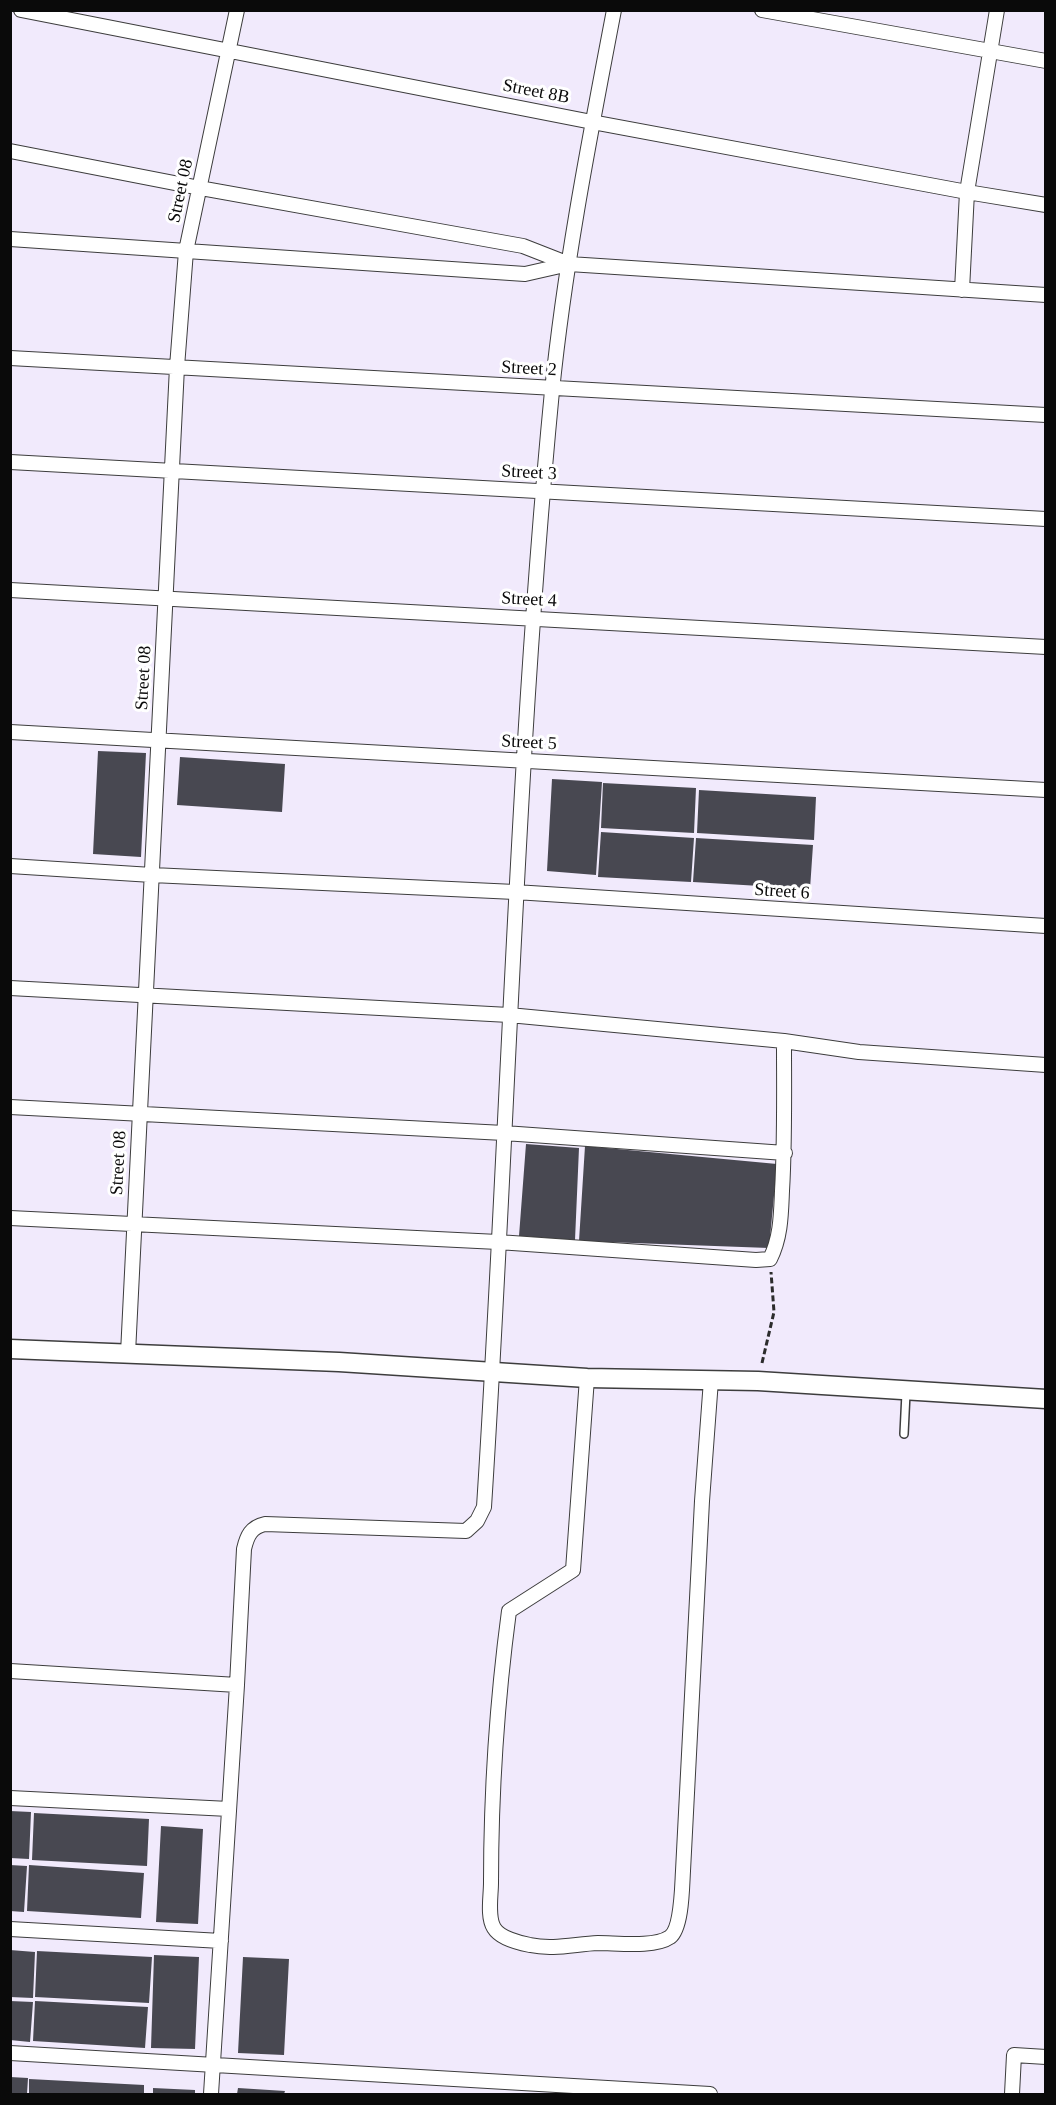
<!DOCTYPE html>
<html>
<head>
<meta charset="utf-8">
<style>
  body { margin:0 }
  #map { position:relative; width:1056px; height:2105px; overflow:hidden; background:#f1eafc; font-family:Georgia,serif }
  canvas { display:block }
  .frame { position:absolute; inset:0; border:12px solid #0a0a0a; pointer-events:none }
</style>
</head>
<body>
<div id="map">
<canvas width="1056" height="2105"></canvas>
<div class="frame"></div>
</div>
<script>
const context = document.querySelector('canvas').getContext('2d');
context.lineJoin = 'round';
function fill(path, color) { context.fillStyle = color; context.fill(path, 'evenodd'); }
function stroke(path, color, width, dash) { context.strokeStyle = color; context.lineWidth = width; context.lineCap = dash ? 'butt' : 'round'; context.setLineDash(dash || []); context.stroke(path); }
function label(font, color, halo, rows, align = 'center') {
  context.font = font + ' Georgia,serif'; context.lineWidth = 6; context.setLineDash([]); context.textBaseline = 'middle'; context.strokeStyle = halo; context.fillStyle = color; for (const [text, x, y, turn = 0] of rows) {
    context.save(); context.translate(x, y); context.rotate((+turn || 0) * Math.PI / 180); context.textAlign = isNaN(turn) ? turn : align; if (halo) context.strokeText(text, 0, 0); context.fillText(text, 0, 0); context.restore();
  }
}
const building = new Path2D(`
  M 98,751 L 146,753 L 141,857 L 93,854 Z
  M 180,757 L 285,764 L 282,812 L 177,805 Z
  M 552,779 L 602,782 L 596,875 L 547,871 Z
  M 603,783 L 696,788 L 694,833 L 601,828 Z
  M 699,790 L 816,797 L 814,840 L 697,833 Z
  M 601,832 L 694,838 L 691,882 L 598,877 Z
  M 696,838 L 813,845 L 810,889 L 693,882 Z
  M 526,1144 L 579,1148 L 575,1240 L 519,1236 Z
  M 585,1146 L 777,1164 L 769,1248 L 579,1241 Z
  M 10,1811 L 31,1812 L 29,1859 L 10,1858 Z
  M 34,1813 L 149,1819 L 147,1866 L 32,1860 Z
  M 161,1826 L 203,1829 L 198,1924 L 156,1922 Z
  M 10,1865 L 27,1866 L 24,1912 L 10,1911 Z
  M 29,1865 L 144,1873 L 141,1918 L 27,1911 Z
  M 10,1950 L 35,1952 L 33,1998 L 10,1997 Z
  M 37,1951 L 152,1957 L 149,2003 L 35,1997 Z
  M 154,1955 L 199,1957 L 195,2049 L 151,2048 Z
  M 243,1957 L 289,1959 L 284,2055 L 238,2053 Z
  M 10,2001 L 33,2002 L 30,2042 L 10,2040 Z
  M 35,2001 L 148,2007 L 145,2048 L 33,2041 Z
  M 10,2077 L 28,2078 L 27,2094 L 10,2094 Z
  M 29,2079 L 144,2085 L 144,2094 L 29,2094 Z
  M 153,2088 L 195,2090 L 195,2094 L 153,2094 Z
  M 238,2088 L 285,2091 L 284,2094 L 237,2094 Z`);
const path = new Path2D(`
  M 762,1363 L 774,1312 L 771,1272`);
const service = new Path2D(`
  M 904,1434 L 906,1393`);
const minor = new Path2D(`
  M 21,10 L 592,122 L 967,192 L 1046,205
  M 762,10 L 1046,61
  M 10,151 L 200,188 L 523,246 L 569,264
  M 10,239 L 525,274 L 569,264 L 1046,295
  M 962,290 L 967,192 L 997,10
  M 10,358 L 1046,415
  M 10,462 L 1046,519
  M 10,590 L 1046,647
  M 10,732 L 1046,790
  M 10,866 L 152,875 L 515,892 L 1046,926
  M 10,988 L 509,1015 L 784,1041 L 859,1052 L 1046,1065
  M 10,1107 L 504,1133 L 785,1153
  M 10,1218 L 498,1242 L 756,1260 L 770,1259 C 781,1237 781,1214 782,1191 C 785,1141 784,1091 784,1041
  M 128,1353 L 177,367 L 186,251 L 237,10
  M 587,1378 L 573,1570 L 509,1611 C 497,1701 491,1793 491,1883 C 491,1896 487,1917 494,1928 C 500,1938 519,1943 530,1945 C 553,1950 575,1944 598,1943 C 617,1943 654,1948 670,1937 C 682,1928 682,1886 683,1871 L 702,1501 L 711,1380
  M 10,1671 L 237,1685
  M 10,1798 L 229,1809
  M 10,1929 L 221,1941
  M 10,2053 L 710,2094
  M 211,2094 L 237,1685 L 244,1549 C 247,1536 251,1527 265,1524 L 466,1531 L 477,1521 L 484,1507 C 508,1135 516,762 552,391 C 565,263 590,136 614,10
  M 1012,2094 L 1014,2055 L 1046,2057`);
const tertiary = new Path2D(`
  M 10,1349 L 339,1362 L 587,1378 L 758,1381 L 1046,1399`);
const streetNames = [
  ["Street 8B",536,92,11],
  ["Street 08",181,191,-78],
  ["Street 2",529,369,3],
  ["Street 3",529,473,3],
  ["Street 4",529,600,3],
  ["Street 08",144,678,-87],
  ["Street 5",529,743,3],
  ["Street 6",782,892,4],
  ["Street 08",119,1163,-87]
];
fill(building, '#484851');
stroke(service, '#3d3d3d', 10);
stroke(minor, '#3d3d3d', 16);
stroke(tertiary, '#3d3d3d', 21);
stroke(path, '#2c2c2c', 3, [6, 3]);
stroke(service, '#fff', 7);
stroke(minor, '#fff', 14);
stroke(tertiary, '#fff', 18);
label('18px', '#0a0a0a', '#fff', streetNames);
</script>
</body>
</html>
